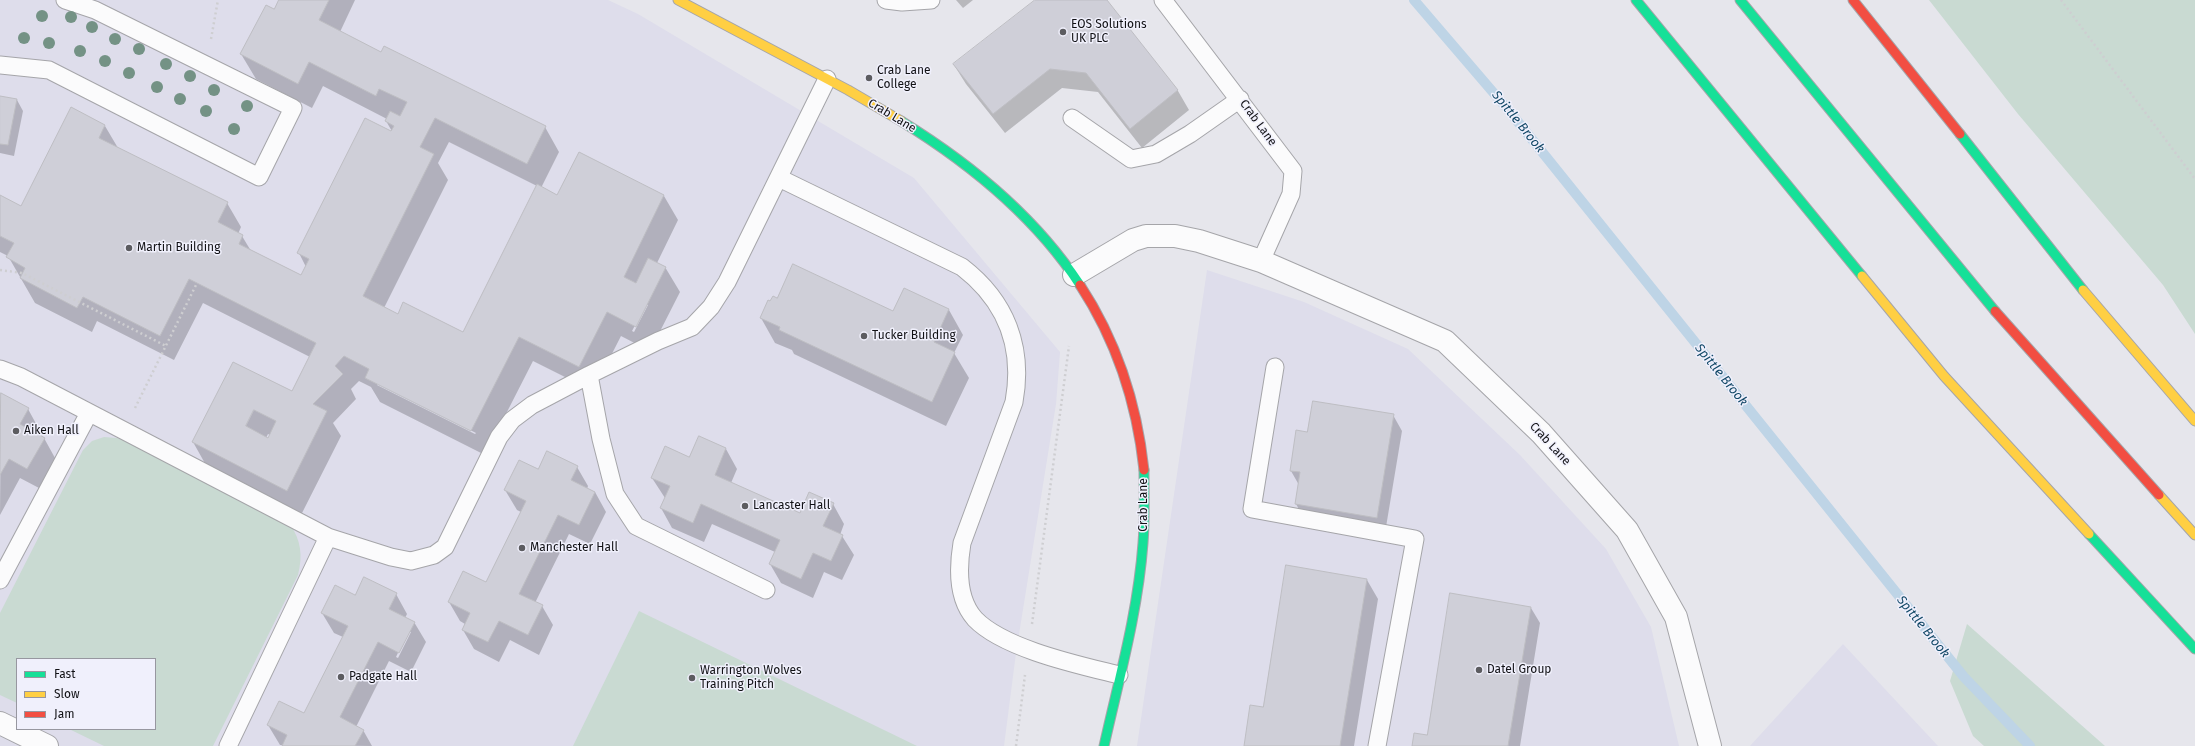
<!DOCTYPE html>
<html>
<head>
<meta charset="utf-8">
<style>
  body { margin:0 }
  #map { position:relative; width:2195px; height:746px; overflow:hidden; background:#e6e6ec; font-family:"Fira Sans",sans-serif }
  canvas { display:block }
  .legend { position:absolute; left:16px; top:658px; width:140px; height:72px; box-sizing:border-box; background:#f0f0fc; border:1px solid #9797a0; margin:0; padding:5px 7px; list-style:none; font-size:12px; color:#111115 }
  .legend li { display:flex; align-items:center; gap:8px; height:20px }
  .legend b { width:20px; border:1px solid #9797a0 }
</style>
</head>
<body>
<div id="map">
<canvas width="2195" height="746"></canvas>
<ul class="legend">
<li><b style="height:5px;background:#16e098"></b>Fast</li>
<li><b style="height:5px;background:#ffcf43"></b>Slow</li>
<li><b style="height:5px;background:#f24e42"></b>Jam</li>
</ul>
</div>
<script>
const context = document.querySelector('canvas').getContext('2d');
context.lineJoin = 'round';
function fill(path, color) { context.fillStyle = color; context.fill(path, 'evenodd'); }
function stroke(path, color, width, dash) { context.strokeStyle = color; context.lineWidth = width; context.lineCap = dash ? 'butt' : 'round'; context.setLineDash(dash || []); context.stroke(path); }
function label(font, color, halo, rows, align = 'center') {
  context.font = font + ' "Fira Sans",sans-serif'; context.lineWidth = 3; context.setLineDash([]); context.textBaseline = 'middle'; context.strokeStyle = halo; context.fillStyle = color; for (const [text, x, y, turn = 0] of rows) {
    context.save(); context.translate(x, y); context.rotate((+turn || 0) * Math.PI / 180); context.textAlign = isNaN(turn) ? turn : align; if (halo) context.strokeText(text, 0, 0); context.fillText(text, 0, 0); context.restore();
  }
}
const built = new Path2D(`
  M 0,0 L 608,0 L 638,14 L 914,178 L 1060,352 L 1056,404 L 1016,653 L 1004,746 L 0,746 ZM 17,659 L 155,659 L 155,729 L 17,729 Z
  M 1207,270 L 1304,302 L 1408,349 L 1520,455 L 1606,549 L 1651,627 L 1679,746 L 1137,746 Z
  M 1843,644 L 1938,746 L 1750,746 Z`);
const green = new Path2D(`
  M 1929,0 L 2195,0 L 2195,334 L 2163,285 L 2018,114 Z
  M 104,437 L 117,438 L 131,442 L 290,524 C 301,541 303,555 298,575 L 213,746 L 104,746 L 69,729 L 155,729 L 155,659 L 17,659 L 17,703 L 0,695 L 0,613 L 83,450 L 92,441 Z
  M 639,611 L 917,746 L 573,746 Z
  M 1967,624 L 2105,746 L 1984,746 L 1973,736 L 1950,681 Z`);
const shadow = new Path2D(`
  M 280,0 L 355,0 L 340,32 L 382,53 L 545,127 L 559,152 L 541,188 L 558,196 L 579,153 L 664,196 L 678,220 L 657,263 L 665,267 L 680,292 L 650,351 L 621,336 L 593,391 L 533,361 L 485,455 L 380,402 L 371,387 L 359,381 L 351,389 L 356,399 L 333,423 L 341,436 L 301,515 L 207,467 L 193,442 L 234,363 L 292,392 L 310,357 L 203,303 L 174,360 L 97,321 L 92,332 L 35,303 L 8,256 L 0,252 L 0,196 L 22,207 L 105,126 L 118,148 L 227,203 L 241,227 L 238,234 L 242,236 L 251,251 L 302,276 L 306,267 L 299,253 L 393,133 L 386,121 L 387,119 L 323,86 L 312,108 L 256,79 L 241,54 L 274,10 ZM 449,142 L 537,186 L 463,333 L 398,315 L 384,308 L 448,180 L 438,163 ZM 646,305 L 648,305 L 634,332 L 632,331 ZM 377,383 L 476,433 L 475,434 L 377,385 ZM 268,434 L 270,435 L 268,439 L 266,438 Z
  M 956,0 L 973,0 L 963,8 Z
  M 1036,0 L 1106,0 L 1178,91 L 1189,110 L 1142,148 L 1098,92 L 1062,88 L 1005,133 L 966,84 L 954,65 Z
  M 0,97 L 17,100 L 23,111 L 14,156 L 0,153 Z
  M 904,289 L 949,310 L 963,335 L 954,353 L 969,378 L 946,426 L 794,354 L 792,350 L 775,343 L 761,318 L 777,299 L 894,313 Z
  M 1,394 L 28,409 L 39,429 L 36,434 L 44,438 L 55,458 L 39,488 L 20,478 L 0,515 Z
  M 1393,415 L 1402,431 L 1385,533 L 1305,520 L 1296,504 L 1299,485 L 1291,471 L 1308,433 Z
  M 699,437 L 726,449 L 737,469 L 731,483 L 800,514 L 833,504 L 844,524 L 840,535 L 842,536 L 854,555 L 842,580 L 824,572 L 813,598 L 781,583 L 770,564 L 775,552 L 712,524 L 704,542 L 672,528 L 661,508 L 665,498 L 652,478 L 690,459 Z
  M 577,467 L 588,486 L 587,489 L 595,492 L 606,512 L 590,544 L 569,534 L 535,603 L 542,606 L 553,625 L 539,655 L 510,640 L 499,662 L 474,649 L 463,630 L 465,624 L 460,621 L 449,602 L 486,583 L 521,512 L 517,510 L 505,490 L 538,471 Z
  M 1367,580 L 1378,599 L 1354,746 L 1245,746 L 1264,708 Z
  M 396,594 L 407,614 L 405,618 L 414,622 L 426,642 L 411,672 L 389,661 L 356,727 L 363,730 L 372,746 L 280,745 L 268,725 L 305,714 L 343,637 L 334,633 L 322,613 L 356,596 ZM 408,632 L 411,632 L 398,658 L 396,657 Z
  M 1531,608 L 1540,623 L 1520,746 L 1413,746 L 1428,736 Z`);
const stream = new Path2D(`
  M 1414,0 L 1510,112 L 1964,677 L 2030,746`);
const building = new Path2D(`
  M 279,0 L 329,0 L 319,20 L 381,52 L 384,46 L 546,126 L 527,164 L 435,118 L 420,147 L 434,154 L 363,296 L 398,314 L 403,302 L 463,332 L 537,184 L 557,195 L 579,152 L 664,195 L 624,277 L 636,283 L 648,258 L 666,267 L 636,327 L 607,312 L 579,367 L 519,337 L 471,431 L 365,378 L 369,369 L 344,356 L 335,366 L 343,374 L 313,404 L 327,411 L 287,491 L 192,442 L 233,362 L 292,391 L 316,343 L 189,279 L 160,336 L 83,297 L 77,308 L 20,278 L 25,268 L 6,257 L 14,243 L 0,236 L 0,195 L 21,206 L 71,107 L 105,125 L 99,138 L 228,202 L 218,222 L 243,235 L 239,244 L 301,275 L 309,259 L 297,253 L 365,118 L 391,131 L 394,126 L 385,121 L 390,111 L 400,116 L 407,102 L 379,89 L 376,96 L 309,62 L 298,84 L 240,54 L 266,5 L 274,9 ZM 254,410 L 276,421 L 268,438 L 246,426 Z
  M 1035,0 L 1107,0 L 1178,90 L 1130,129 L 1086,73 L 1050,69 L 993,114 L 953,64 Z
  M 0,96 L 17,99 L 8,145 L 0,144 Z
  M 793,264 L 893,311 L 904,288 L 949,309 L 934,342 L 955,352 L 932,402 L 779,330 L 780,327 L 760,318 L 768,300 L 770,301 L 773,296 L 777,298 Z
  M 1,393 L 29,408 L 20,424 L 45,438 L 27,469 L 9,459 L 0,475 Z
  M 1313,401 L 1394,414 L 1377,518 L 1295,504 L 1300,472 L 1290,471 L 1296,430 L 1307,432 Z
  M 699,436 L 726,448 L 715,475 L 800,513 L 809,492 L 834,503 L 823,526 L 843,535 L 831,561 L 813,553 L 801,579 L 769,564 L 780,540 L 701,504 L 693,523 L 660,508 L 670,486 L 651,478 L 665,446 L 689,457 Z
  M 547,451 L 578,466 L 571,480 L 595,492 L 579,525 L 558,515 L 519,594 L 543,605 L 528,635 L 499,621 L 488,642 L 462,630 L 470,613 L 448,602 L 463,571 L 486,582 L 526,501 L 504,490 L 519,460 L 538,469 Z
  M 1286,565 L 1367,579 L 1340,746 L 1244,746 L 1250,705 L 1263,707 Z
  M 364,577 L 397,593 L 389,609 L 415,622 L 399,653 L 378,642 L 340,717 L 364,730 L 355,746 L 282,746 L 287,735 L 267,725 L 279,701 L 304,713 L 348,626 L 321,613 L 335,585 L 355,595 Z
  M 1450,593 L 1531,607 L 1508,746 L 1412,746 L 1414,733 L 1427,735 Z`);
const path = new Path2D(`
  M 2061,0 L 2195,179
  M 211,39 L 218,0
  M 0,270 L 22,273 L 166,346
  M 135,408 L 197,283
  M 1032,624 L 1069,346
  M 1016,746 L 1025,675`);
const lane = new Path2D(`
  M 886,0 L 902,2 L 931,0
  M 1163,0 L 1293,171 L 1291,194 L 1261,261
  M 0,65 L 49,70 L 259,177 L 293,108 L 95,10 L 65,0
  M 1072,118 L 1131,159 L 1156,154 L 1190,134 L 1240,99
  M 779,178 L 962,267 C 1006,301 1024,347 1014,402 L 962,543 C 958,567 957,599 975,619 C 1004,649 1079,665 1119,675
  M 1275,367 L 1252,509 L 1415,539 L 1377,746
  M 0,369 L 21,377 L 328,537 L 391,557 L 411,561 L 434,555 L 445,547 L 499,437 L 512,420 L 532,405 L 589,375 L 658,341 L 692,327 L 711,307 L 727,282 L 827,79
  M 589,375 L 601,439 L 615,494 L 636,526 L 766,590
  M 0,580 L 89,413
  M 228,746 L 328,537`);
const street = new Path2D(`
  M 1074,275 L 1133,240 L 1146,236 L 1175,236 L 1199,241 L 1261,261 L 1445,341 L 1541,433 L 1627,530 L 1676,617 L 1710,746
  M 0,723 L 47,746`);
const fast = new Path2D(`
  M 1636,0 L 1862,276
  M 1740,0 L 1995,311
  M 901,121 C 971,164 1035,216 1080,285
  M 1960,134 L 2083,290
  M 2089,534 L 2195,649
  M 1104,746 C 1119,679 1138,612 1143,543 C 1145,519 1144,495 1144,470`);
const slow = new Path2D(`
  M 678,0 L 848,90 L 901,121
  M 1862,276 L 1944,376 L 2089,534
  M 2083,290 L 2195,421
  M 2159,495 L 2195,535`);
const jam = new Path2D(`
  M 1853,0 L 1960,134
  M 1080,285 C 1116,340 1137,404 1144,470
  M 1995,311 L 2159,495`);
const trees = [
  [42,16],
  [71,17],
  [92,27],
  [24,38],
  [115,39],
  [49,43],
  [139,49],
  [80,51],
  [105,61],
  [166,64],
  [129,73],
  [190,76],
  [157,87],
  [214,90],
  [180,99],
  [247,106],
  [206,111],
  [234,129]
];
const markers = [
  [1063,32,4,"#5c5c60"],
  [869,78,4,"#5c5c60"],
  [129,248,4,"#5c5c60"],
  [864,336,4,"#5c5c60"],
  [16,431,4,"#5c5c60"],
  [745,506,4,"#5c5c60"],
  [522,548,4,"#5c5c60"],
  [1479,670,4,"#5c5c60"],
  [341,677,4,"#5c5c60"],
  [692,678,4,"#5c5c60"]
];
const poiNames = [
  ["EOS Solutions",1071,25],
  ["UK PLC",1071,39],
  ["Crab Lane",877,71],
  ["College",877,85],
  ["Martin Building",137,248],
  ["Tucker Building",872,336],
  ["Aiken Hall",24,431],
  ["Lancaster Hall",753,506],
  ["Manchester Hall",530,548],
  ["Datel Group",1487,670],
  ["Warrington Wolves",700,671],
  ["Training Pitch",700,685],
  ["Padgate Hall",349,677]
];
const streetNames = [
  ["Crab Lane",892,116,31],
  ["Crab Lane",1258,123,54],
  ["Crab Lane",1550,444,47],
  ["Crab Lane",1144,505,-90]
];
const waterNames = [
  ["Spittle Brook",1518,122,51],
  ["Spittle Brook",1721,375,51],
  ["Spittle Brook",1923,627,51]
];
fill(built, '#deddeb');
fill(green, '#c9dad2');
fill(shadow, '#0003');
stroke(stream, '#bed4e6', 10);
fill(building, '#cfcfd8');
stroke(building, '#bebec3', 1);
stroke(lane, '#a5a5a9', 19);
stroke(street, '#a5a5a9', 24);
stroke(fast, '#a5a5a9', 11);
stroke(slow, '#a5a5a9', 11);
stroke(jam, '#a5a5a9', 11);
stroke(path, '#ceced1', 2.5, [2, 3]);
stroke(lane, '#fbfbfc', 17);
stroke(street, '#fbfbfc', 22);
stroke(fast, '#16e098', 9);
stroke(slow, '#ffcf43', 9);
stroke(jam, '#f24e42', 9);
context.fillStyle = '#749285';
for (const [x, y] of trees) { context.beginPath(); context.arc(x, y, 6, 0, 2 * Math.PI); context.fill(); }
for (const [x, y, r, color] of markers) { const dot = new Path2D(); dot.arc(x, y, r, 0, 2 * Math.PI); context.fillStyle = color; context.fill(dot); stroke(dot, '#f0f0fc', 1.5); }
label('12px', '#111115', '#f0f0fc', poiNames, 'left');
label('12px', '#111115', '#f0f0fc', streetNames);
label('italic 13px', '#124867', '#f0f0fc', waterNames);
</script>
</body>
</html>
